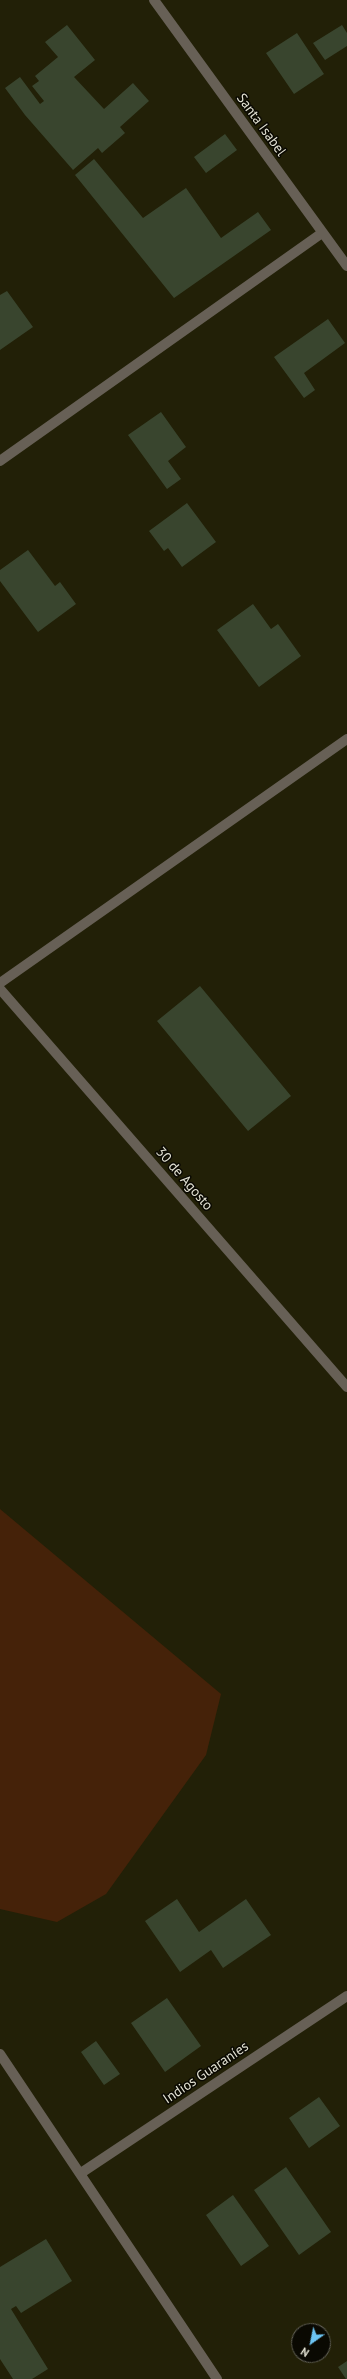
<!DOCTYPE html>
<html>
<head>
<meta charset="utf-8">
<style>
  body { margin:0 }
  #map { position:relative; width:347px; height:2379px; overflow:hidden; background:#222007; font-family:"PT Sans",sans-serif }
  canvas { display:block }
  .north { position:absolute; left:291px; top:2323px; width:40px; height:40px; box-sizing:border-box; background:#0a0902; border:1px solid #616056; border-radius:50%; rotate:213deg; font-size:11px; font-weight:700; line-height:16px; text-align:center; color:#e3e2d3 }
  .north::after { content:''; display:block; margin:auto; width:14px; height:18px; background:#6cc3f2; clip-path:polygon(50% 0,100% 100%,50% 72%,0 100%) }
</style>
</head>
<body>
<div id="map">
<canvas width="347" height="2379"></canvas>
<div class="north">N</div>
</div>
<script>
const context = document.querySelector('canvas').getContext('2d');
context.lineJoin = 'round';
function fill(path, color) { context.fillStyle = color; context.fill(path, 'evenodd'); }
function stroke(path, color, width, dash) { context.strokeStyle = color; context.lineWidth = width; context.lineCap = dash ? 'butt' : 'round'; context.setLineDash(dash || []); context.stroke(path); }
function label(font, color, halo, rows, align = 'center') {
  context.font = font + ' "PT Sans",sans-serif'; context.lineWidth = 3; context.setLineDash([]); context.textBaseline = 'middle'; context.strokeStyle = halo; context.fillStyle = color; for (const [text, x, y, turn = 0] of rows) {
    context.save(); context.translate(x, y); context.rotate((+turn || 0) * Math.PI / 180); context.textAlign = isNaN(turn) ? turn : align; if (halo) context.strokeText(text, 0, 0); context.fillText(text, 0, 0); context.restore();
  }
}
const green = new Path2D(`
  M 0,1509 L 221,1694 L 206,1755 L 106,1894 L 57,1922 L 0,1909 Z`);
const building = new Path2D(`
  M 67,25 L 95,60 L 74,77 L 104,109 L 133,83 L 149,101 L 120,127 L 125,133 L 102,153 L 98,148 L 73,170 L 25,115 L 5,88 L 20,77 L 40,104 L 44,101 L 32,86 L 39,81 L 35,76 L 58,57 L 45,42 Z
  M 342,25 L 347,33 L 347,46 L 325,60 L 313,43 Z
  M 297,33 L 324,74 L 294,94 L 266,53 Z
  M 225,134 L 237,150 L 206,173 L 194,157 Z
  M 94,159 L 143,218 L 186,188 L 221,238 L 258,212 L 271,230 L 174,298 L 75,175 Z
  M 7,291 L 33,327 L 0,350 L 0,295 Z
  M 328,319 L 345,343 L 304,373 L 315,390 L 304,398 L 274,357 Z
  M 161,412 L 186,447 L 168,461 L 181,479 L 167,489 L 128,435 Z
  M 187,503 L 216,542 L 182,567 L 168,548 L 164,551 L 149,531 Z
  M 28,550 L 55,586 L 60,582 L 76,604 L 38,632 L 0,581 L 0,570 Z
  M 253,604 L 271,629 L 278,624 L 301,656 L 259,687 L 217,630 Z
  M 200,986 L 291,1096 L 248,1131 L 157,1021 Z
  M 177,1899 L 199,1932 L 246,1899 L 271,1935 L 223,1968 L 211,1950 L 180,1972 L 145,1921 Z
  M 167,1998 L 201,2046 L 165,2072 L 131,2023 Z
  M 96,2041 L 120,2074 L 104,2085 L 81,2052 Z
  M 319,2097 L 340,2126 L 309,2148 L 289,2118 Z
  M 286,2167 L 331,2232 L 299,2255 L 254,2190 Z
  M 233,2195 L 269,2246 L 241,2266 L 206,2215 Z
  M 46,2239 L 72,2281 L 21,2313 L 16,2306 L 11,2309 L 48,2369 L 32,2379 L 13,2379 L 0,2359 L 0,2267 Z
  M 347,2361 L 347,2379 L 346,2379 L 338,2367 Z`);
const minor = new Path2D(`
  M 154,0 L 347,266
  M 0,461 L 322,233
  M 0,983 L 347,739
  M 0,989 L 347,1387
  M 0,2054 L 217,2379
  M 81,2173 L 347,1996`);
const streetNames = [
  ["Santa Isabel",261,125,54],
  ["30 de Agosto",184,1179,49],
  ["Indios Guaraníes",206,2073,-34]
];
fill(green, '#452209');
fill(building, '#39452e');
stroke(minor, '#676056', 10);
label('14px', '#e3e2d3', '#0a0902', streetNames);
</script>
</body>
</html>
